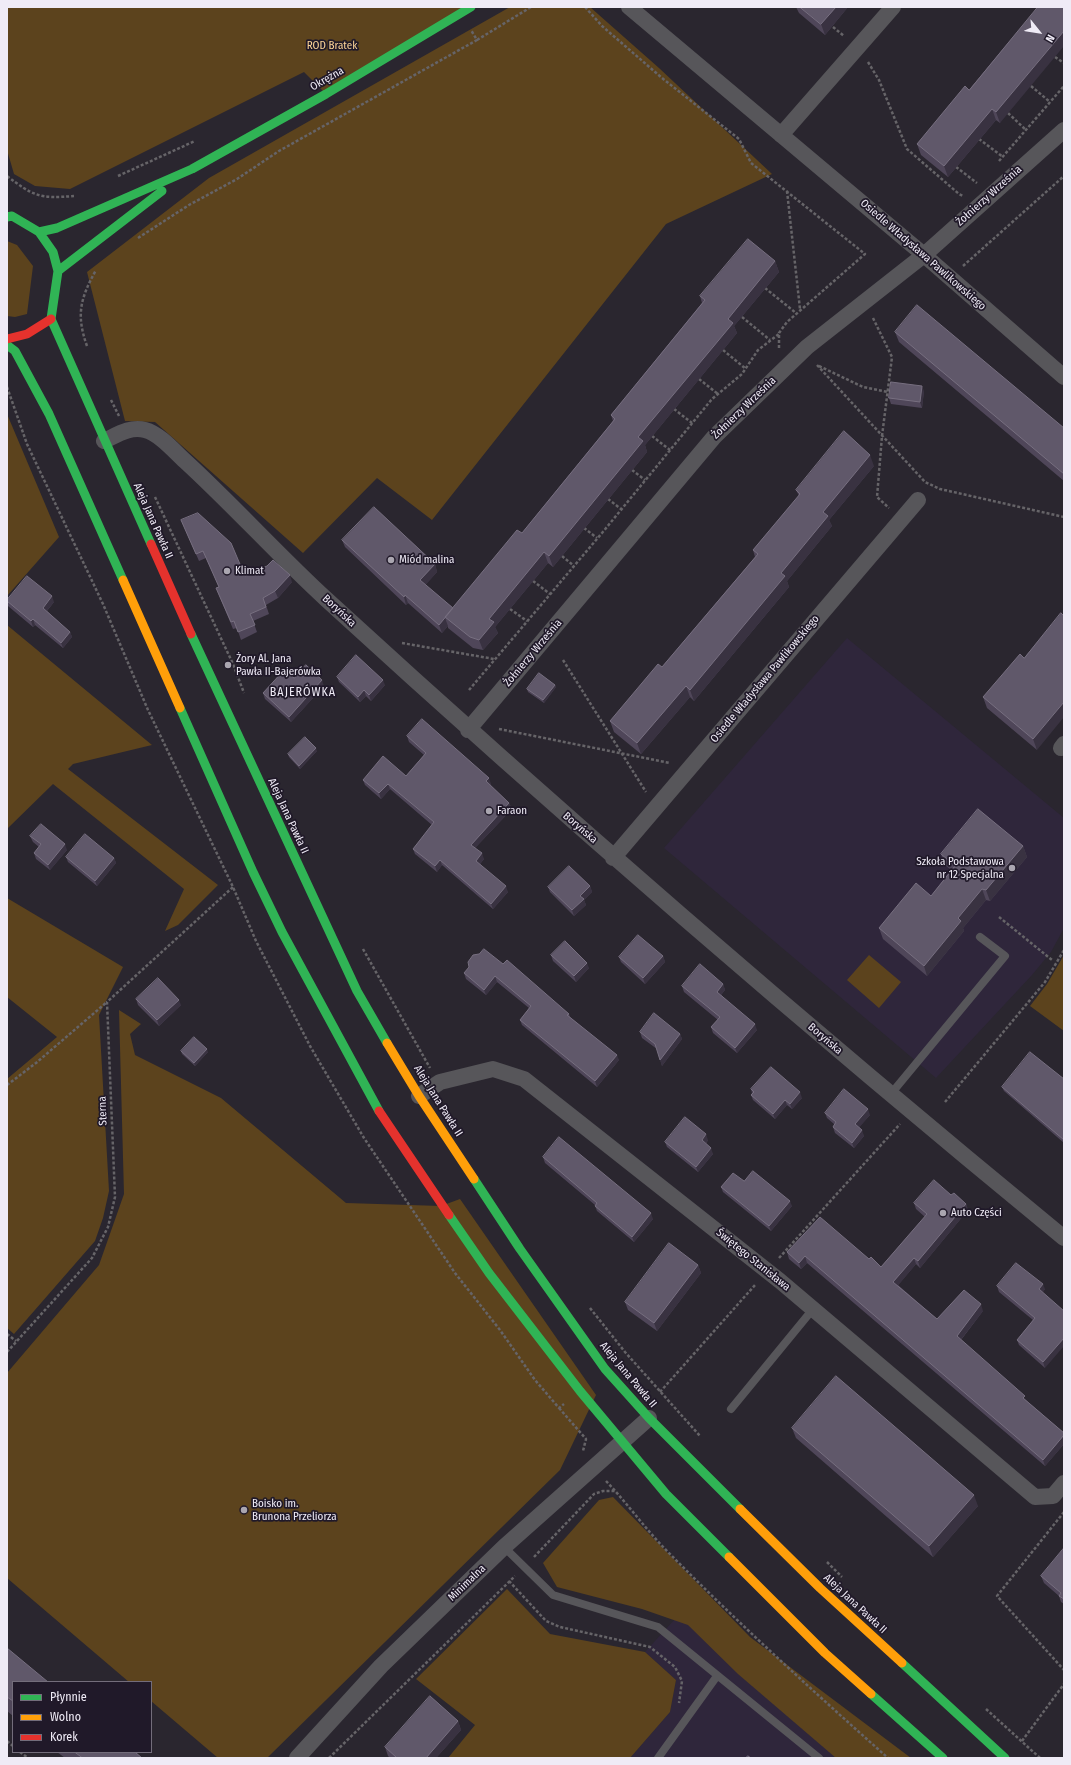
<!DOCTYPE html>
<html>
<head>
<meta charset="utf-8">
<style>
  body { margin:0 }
  #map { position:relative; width:1071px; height:1765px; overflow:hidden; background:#2a262f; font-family:"Fira Sans Condensed",sans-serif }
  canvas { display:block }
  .frame { position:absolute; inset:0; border:8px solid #efebf6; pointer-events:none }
  .legend { position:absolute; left:12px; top:1681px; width:140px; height:72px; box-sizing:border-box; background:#201929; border:1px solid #736d7b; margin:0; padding:5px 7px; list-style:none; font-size:12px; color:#efebf6 }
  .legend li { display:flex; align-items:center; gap:8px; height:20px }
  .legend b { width:20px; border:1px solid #736d7b }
  .north { position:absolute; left:1019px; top:12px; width:40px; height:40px; -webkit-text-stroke:3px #201929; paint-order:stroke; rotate:120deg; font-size:11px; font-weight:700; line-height:16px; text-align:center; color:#efebf6 }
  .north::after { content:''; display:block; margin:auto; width:14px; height:18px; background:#efebf6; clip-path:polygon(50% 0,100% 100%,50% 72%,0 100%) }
</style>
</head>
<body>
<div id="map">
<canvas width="1071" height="1765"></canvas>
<div class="frame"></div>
<ul class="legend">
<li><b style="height:5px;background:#30b455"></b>Płynnie</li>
<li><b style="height:5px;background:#ff9f0a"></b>Wolno</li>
<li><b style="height:5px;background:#e5322d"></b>Korek</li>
</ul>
<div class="north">N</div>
</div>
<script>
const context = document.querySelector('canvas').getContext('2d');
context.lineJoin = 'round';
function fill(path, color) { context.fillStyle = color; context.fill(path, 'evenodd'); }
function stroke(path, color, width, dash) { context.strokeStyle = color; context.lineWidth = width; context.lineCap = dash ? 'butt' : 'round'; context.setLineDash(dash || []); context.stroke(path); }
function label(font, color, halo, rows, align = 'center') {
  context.font = font + ' "Fira Sans Condensed",sans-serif'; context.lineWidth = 3.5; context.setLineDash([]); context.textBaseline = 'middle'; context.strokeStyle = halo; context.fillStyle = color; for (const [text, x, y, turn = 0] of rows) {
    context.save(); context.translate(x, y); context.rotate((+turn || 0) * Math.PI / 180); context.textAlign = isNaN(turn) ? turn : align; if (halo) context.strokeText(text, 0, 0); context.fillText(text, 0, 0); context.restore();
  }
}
const built = new Path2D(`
  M 847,638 L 1064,818 L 1064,928 L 1051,952 L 1032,975 L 936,1078 L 664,848 Z
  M 695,1597 L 876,1758 L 630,1758 L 670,1712 L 676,1680 L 645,1652 Z`);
const green = new Path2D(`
  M 7,7 L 471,7 L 326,94 L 304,72 L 70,189 L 35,186 L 14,174 L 7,150 Z
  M 510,7 L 590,7 L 659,68 L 772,174 L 666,224 L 432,520 L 377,478 L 303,553 L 155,422 L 125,421 L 87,272 L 209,178 Z
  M 7,241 L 17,245 L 33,266 L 27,314 L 15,317 L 7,316 Z
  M 7,414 L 59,537 L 7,596 Z
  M 7,625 L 152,745 L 73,764 L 68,769 L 218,885 L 178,925 L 165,931 L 184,889 L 53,784 L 7,829 Z
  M 7,898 L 123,967 L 99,1015 L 109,1191 L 103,1218 L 95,1241 L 14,1334 L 7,1328 L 7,1079 L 57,1037 L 7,997 Z
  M 869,955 L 901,982 L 879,1008 L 847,980 Z
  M 1064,955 L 1064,1031 L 1030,1006 L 1047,984 Z
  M 119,1010 L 141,1024 L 130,1034 L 135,1055 L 221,1098 L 346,1203 L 441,1206 L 460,1199 L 596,1395 L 560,1470 L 267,1758 L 218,1758 L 151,1701 L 151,1682 L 129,1682 L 7,1578 L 7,1373 L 99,1265 L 124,1194 Z
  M 613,1497 L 750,1637 L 911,1758 L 836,1758 L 738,1674 L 688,1625 L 642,1609 L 557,1587 L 543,1563 L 599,1500 Z
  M 507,1589 L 550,1634 L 645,1652 L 676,1680 L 670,1712 L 630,1758 L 448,1758 L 475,1725 L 416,1679 Z`);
const path = new Path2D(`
  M 585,7 L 602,26 L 662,78 L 739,139 L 751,163 L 865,254 L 787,322 L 779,333 L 779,349
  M 833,27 L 844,36
  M 477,40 L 531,7
  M 1055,57 L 1064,63
  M 868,62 L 879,80 L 907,149 L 959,194 L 963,196
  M 1031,86 L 1050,102
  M 1008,113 L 1026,130
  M 979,139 L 1003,157
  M 999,161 L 1064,86
  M 956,167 L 977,183
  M 7,176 C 33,196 40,199 74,196
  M 118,176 L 195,141
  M 787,191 L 800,309
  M 138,238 L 189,205 L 237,179 L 279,151 L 477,40 L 471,30
  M 963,266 L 1064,176
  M 765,288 L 796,313
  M 742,317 L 770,340
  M 873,318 L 892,357 L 882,436 L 877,497 L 889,508
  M 87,346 C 76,315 80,299 96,270
  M 723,350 L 746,369
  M 817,365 L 925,482 L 940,489 L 1064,517
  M 819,366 L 863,387 L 888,392
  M 699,379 L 718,394
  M 7,387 L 27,444 L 103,604 L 148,710 L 233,887 L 256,941 L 310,1046 L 364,1138 L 455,1273 L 500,1330 L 535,1380 L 559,1408 L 564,1404
  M 111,400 L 119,416
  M 674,409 L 692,423
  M 652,436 L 670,450
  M 632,470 L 645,480
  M 155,497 L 233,664 L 244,693
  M 608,499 L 621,509
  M 584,528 L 597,538
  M 562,556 L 574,566
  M 533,581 L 550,594
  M 510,609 L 527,621
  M 402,643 L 494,659
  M 563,660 L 646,792
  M 469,690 L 602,533 L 712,399 L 742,374 L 758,350 L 779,334
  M 499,729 L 670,763
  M 999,917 L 1052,960
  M 363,949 L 430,1068
  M 7,1085 L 36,1063 L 107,1002
  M 945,1102 L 1045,982 L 1064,950
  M 779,1258 L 900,1124
  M 590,1308 L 625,1352 L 700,1436
  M 7,1334 L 16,1341
  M 7,1352 L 92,1258 L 108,1227 L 115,1197 L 107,1002 L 233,887
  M 660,1392 L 755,1285
  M 559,1408 L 586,1439 L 583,1451
  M 606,1481 C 628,1504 646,1530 668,1552 C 739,1624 813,1691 888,1758
  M 1064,1512 L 997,1596 L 1064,1670
  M 534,1557 L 594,1494 L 603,1491 L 615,1491
  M 827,1562 L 842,1577
  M 509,1581 L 546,1621 L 560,1627 L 650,1647 L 675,1667 L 682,1681 L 679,1703
  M 986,1709 L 1040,1758
  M 7,1741 L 13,1746
  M 1022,1741 L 1064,1684
  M 20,1752 L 28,1758
  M 329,1758 L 515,1576`);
const lane = new Path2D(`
  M 890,1095 L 1005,956 L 980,937
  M 731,1409 L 813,1309
  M 504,1547 L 553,1595 L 658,1627 L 819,1758
  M 658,1758 L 717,1676`);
const street = new Path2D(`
  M 629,7 L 924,255 L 1064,377
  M 781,135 L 893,7
  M 104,441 C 117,435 130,426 145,430 C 160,434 174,451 185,461 C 234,506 278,555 326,599 C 566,819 812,1031 1064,1238
  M 468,730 L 714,437 L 807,347 L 924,255 L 1064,130
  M 1061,748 L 1064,744
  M 613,858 L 918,500
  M 419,1096 L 440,1082 L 493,1069 L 524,1079 L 780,1281 L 1035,1497 L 1053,1496 L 1064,1483
  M 297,1758 L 381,1666 L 504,1547 L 649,1418`);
const fast = new Path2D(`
  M 7,217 L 12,216 L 39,232 L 53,252 L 58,271 L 51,319 L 151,544
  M 39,232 L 57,228 L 192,169 L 326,94 L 471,7
  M 58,271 L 162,191
  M 7,345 L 15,351 L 49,414 L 123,580
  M 191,634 L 357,991 L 387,1043
  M 180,708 L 253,872 L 282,932 L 379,1111
  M 474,1179 L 520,1249 L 605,1369 L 649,1418 L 740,1509
  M 449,1215 L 489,1273 L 580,1391 L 666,1494 L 729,1557
  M 902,1663 L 1005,1758
  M 871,1694 L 943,1758`);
const slow = new Path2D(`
  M 123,580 L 180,708
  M 387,1043 L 419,1096 L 474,1179
  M 740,1509 L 820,1588 L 902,1663
  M 729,1557 L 825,1653 L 871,1694`);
const jam = new Path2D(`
  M 7,339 L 27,334 L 51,319
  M 151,544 L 191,634
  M 379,1111 L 449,1215`);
const wall = new Path2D(`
  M 796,7 L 848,7 L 825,35 L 799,13 Z
  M 1038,7 L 1000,123 L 996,120 L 948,177 L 921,155 L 917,144 L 969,90 Z
  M 775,261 L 779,272 L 734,326 L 737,333 L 645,445 L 647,452 L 553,567 L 548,563 L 495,627 L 498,633 L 483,650 L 473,648 L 448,628 L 448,626 L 442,633 L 408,603 L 406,605 L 345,547 L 342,540 L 435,564 L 437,572 L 425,585 L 453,608 L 522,533 L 613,421 L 611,415 L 702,303 L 700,296 Z
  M 895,332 L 1064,428 L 1064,481 L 899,342 Z
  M 924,391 L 922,408 L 891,404 L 889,398 Z
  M 874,466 L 829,520 L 832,526 L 787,581 L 789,587 L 694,701 L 690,697 L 641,754 L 614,732 L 610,721 L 662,667 L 755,557 L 753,550 L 799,496 L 796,490 Z
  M 181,520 L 245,576 L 292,582 L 278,598 L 266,605 L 269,614 L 253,621 L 257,632 L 241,640 L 237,628 L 233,629 L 216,588 L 219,587 L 206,558 L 199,561 Z
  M 7,600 L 54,602 L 47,611 L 70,632 L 72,637 L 63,648 L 35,625 L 33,627 L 8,606 Z
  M 1024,658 L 1037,750 L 987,708 L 983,697 Z
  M 337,677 L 385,685 L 371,701 L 366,696 L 360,702 L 339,682 Z
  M 294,678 L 324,686 L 291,722 L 265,699 L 263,693 Z
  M 555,685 L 556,687 L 544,703 L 528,692 L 527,689 Z
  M 407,736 L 491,784 L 490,785 L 509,803 L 512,809 L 475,848 L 484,859 L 480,864 L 508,892 L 493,909 L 442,865 L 437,872 L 415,854 L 413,849 L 432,825 L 390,789 L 381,799 L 365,785 L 363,780 L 406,776 L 424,755 L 409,742 Z
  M 317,751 L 300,769 L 289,757 L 288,754 Z
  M 30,836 L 67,850 L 50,870 L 36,859 L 34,853 L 39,847 L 33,842 Z
  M 1023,846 L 1027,857 L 990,901 L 986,900 L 963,928 L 964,931 L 927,976 L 883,939 L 879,928 L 931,896 L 951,870 L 945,865 L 941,854 Z
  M 66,857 L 114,858 L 116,863 L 97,886 L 68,862 Z
  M 590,886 L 592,892 L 584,900 L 586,905 L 574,916 L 550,892 L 548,887 Z
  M 551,955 L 589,968 L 576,982 L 553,961 Z
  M 663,956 L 665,962 L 645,984 L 621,962 L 619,957 Z
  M 503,964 L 569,1014 L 570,1017 L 619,1060 L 597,1087 L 522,1025 L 520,1020 L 529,1008 L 497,982 L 486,995 L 466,979 L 464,973 Z
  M 723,984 L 725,990 L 721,995 L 757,1030 L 737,1053 L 713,1033 L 711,1027 L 718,1020 L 684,992 L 682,986 Z
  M 136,999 L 181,1005 L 159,1026 L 138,1005 Z
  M 640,1032 L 680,1034 L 682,1039 L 662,1066 L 657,1049 L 642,1038 Z
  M 181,1051 L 208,1052 L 195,1066 L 182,1054 Z
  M 1064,1079 L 1064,1143 L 1004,1091 L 1002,1087 Z
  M 751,1089 L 802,1098 L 792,1109 L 787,1105 L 775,1119 L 753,1100 L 751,1095 L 752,1093 Z
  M 825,1113 L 870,1115 L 859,1127 L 864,1136 L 854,1148 L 835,1133 L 833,1127 L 834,1124 L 827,1118 Z
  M 708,1140 L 706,1144 L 713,1154 L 698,1172 L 667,1147 L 665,1142 Z
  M 543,1157 L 653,1219 L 634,1242 L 597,1211 L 595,1206 L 595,1205 L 545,1163 Z
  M 744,1181 L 792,1206 L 771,1231 L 723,1192 L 721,1187 Z
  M 951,1195 L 966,1204 L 968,1210 L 920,1268 L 916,1264 L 898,1285 L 937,1319 L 983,1311 L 961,1340 L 1027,1401 L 1064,1433 L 1064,1444 L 1045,1466 L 807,1263 L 801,1269 L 789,1259 L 787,1252 L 869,1259 L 881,1267 L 925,1217 L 916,1209 L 914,1203 Z
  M 698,1265 L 701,1273 L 657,1331 L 628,1310 L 625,1302 Z
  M 997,1286 L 1045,1289 L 1042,1293 L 1045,1368 L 1019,1345 L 1017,1340 L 1033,1320 L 999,1292 Z
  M 792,1428 L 978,1506 L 933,1557 L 796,1438 Z
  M 1064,1548 L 1064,1604 L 1061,1602 L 1059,1596 L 1044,1583 L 1041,1576 Z
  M 7,1648 L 13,1682 L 13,1716 L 7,1711 Z
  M 458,1721 L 461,1730 L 436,1758 L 390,1758 L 388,1756 L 385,1747 Z
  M 57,1752 L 135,1752 L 142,1758 L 65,1758 Z`);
const shadedWall = new Path2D(`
  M 836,7 L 848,7 L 825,35 L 821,24 Z
  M 1064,31 L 1064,46 L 1000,123 L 996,112 Z
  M 992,109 L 996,120 L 948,177 L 944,166 Z
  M 775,261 L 779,272 L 734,326 L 737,333 L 645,445 L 647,452 L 553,567 L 549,556 L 728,319 Z
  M 922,386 L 924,391 L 922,408 L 920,402 Z
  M 870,455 L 874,466 L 829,520 L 832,526 L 787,581 L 789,587 L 694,701 L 690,690 L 823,512 Z
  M 544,552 L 548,563 L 495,627 L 498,633 L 483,650 L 479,640 L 489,619 Z
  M 435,564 L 437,572 L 423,588 L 420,580 Z
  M 290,575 L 292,582 L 278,598 L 275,591 Z
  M 405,595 L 408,603 L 406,605 L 404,597 Z
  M 52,596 L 54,602 L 45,613 L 43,608 Z
  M 445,618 L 448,626 L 442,633 L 439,625 Z
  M 33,619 L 35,625 L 33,627 L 31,621 Z
  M 70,632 L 72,637 L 63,648 L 61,643 Z
  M 322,680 L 324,686 L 291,722 L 289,717 Z
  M 383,680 L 385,685 L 371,701 L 369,695 Z
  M 555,685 L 556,687 L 544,703 L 543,700 Z
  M 686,686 L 690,697 L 641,754 L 637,743 Z
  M 364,690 L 366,696 L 360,702 L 358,697 Z
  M 1064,702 L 1064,717 L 1037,750 L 1033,739 Z
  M 316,748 L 317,751 L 300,769 L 299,766 Z
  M 489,778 L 491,784 L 488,787 L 486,781 Z
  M 388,784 L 390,789 L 381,799 L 379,793 Z
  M 509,803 L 512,809 L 473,850 L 471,845 Z
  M 65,844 L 67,850 L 50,870 L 48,865 Z
  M 1023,846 L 1027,857 L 990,901 L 986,890 Z
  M 482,853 L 484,859 L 478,866 L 476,861 Z
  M 114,858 L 116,863 L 97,886 L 95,881 Z
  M 440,860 L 442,865 L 437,872 L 435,866 Z
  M 506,886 L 508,892 L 493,909 L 491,904 Z
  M 590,886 L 592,892 L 584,900 L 586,905 L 574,916 L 572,910 L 580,896 Z
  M 982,889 L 986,900 L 963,928 L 964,931 L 927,976 L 924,966 L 958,918 Z
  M 663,956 L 665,962 L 645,984 L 643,978 Z
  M 587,963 L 589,968 L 576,982 L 574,976 Z
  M 495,976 L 497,982 L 486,995 L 484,990 Z
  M 723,984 L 725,990 L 719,997 L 717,992 Z
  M 179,1000 L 181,1005 L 159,1026 L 157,1020 Z
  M 755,1024 L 757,1030 L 737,1053 L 735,1048 Z
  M 680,1034 L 682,1039 L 662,1066 L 660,1060 Z
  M 207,1049 L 208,1052 L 195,1066 L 194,1063 Z
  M 617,1055 L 619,1060 L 597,1087 L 595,1081 Z
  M 800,1092 L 802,1098 L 792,1109 L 790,1104 Z
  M 785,1100 L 787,1105 L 775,1119 L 773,1114 Z
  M 868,1109 L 870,1115 L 857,1130 L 855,1124 Z
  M 862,1130 L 864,1136 L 854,1148 L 852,1143 Z
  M 706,1134 L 708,1140 L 704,1146 L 702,1140 Z
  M 711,1148 L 713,1154 L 698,1172 L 696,1167 Z
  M 790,1201 L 792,1206 L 771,1231 L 769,1226 Z
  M 966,1204 L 968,1210 L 920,1268 L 918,1261 Z
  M 651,1213 L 653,1219 L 634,1242 L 632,1237 Z
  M 805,1256 L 807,1263 L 801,1269 L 799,1263 Z
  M 914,1258 L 916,1264 L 896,1288 L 893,1282 Z
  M 698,1265 L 701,1273 L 657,1331 L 654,1323 Z
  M 1043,1284 L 1045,1289 L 1041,1295 L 1039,1289 Z
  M 981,1304 L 983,1311 L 959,1342 L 957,1336 Z
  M 1064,1338 L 1064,1346 L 1045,1368 L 1043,1362 Z
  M 1064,1435 L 1064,1444 L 1045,1466 L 1043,1460 Z
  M 974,1495 L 978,1506 L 933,1557 L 929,1546 Z
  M 458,1721 L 461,1730 L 436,1758 L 426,1758 Z`);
const building = new Path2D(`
  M 800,7 L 836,7 L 821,24 Z
  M 1038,7 L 1064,7 L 1064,31 L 996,112 L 992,109 L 944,166 L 917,144 L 965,86 L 969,90 Z
  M 748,239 L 775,261 L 728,319 L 733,323 L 638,437 L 643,441 L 549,556 L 544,552 L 489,619 L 494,622 L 479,640 L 470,637 L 445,617 L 517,530 L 522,533 L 615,419 L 611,415 L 705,300 L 700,296 Z
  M 917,305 L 1064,428 L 1064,474 L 895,332 Z
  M 891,382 L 922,386 L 920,402 L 889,398 Z
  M 844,431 L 870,455 L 823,512 L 828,516 L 781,573 L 785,576 L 690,690 L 686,686 L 637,743 L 610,721 L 658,664 L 662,667 L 758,554 L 753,550 L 800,494 L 796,490 Z
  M 374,507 L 435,564 L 420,580 L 453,608 L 439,625 L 405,595 L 404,597 L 342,540 Z
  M 198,513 L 231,543 L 245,576 L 267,566 L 273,560 L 290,575 L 275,591 L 263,598 L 266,607 L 250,614 L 255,625 L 238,632 L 234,621 L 231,622 L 216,588 L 219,587 L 203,551 L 196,554 L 181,520 Z
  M 27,576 L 52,596 L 43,608 L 70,632 L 61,643 L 33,619 L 31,621 L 7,601 L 7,600 Z
  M 1061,613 L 1064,616 L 1064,702 L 1033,739 L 983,697 L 1020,654 L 1024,658 Z
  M 356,655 L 383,680 L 369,695 L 364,690 L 358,697 L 337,677 Z
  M 306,665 L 322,680 L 289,717 L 263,693 L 284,670 L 294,678 Z
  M 539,673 L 555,685 L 543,700 L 527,689 Z
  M 422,719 L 489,778 L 486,781 L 509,803 L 471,845 L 482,853 L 476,861 L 506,886 L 491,904 L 440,860 L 435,866 L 413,849 L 434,822 L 388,784 L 379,793 L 363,780 L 383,756 L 406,776 L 426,753 L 407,736 Z
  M 305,737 L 316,748 L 299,766 L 288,754 Z
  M 978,809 L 1023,846 L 986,890 L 982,889 L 958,918 L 961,921 L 924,966 L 879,928 L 916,883 L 931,896 L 955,866 L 941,854 Z
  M 41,824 L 65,844 L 48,865 L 34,853 L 41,844 L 30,836 Z
  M 85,834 L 114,858 L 95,881 L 66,857 Z
  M 569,866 L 590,886 L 580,896 L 584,899 L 572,910 L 548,887 Z
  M 638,935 L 663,956 L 643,978 L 619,957 Z
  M 565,941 L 587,963 L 574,976 L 551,955 Z
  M 484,949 L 503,964 L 507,960 L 569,1014 L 567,1015 L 617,1055 L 595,1081 L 520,1020 L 531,1006 L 495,976 L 484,990 L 464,973 L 469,967 L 468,962 L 473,955 L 479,954 Z
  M 700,964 L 723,984 L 717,992 L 755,1024 L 735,1048 L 711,1027 L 720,1017 L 682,986 Z
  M 158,978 L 179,1000 L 157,1020 L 136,999 Z
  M 654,1013 L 680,1034 L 660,1060 L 655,1044 L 640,1032 Z
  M 194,1037 L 207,1049 L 194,1063 L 181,1051 Z
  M 1030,1052 L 1064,1079 L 1064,1140 L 1002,1087 Z
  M 771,1067 L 800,1092 L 790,1104 L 785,1100 L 773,1114 L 751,1095 L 754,1092 L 751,1089 Z
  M 844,1089 L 868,1109 L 855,1124 L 862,1130 L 852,1143 L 833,1127 L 836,1122 L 825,1113 Z
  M 685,1117 L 706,1134 L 702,1140 L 711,1148 L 696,1167 L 665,1142 Z
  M 559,1137 L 651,1213 L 632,1237 L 595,1206 L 597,1203 L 543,1157 Z
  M 753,1171 L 790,1201 L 769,1226 L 721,1187 L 733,1173 L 744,1181 Z
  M 934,1180 L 951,1195 L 954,1193 L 966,1204 L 918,1261 L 914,1258 L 893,1282 L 937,1319 L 964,1290 L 981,1304 L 957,1336 L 1025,1396 L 1023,1398 L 1064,1433 L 1064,1435 L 1043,1460 L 805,1256 L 799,1263 L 787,1252 L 820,1217 L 869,1259 L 871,1257 L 881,1267 L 927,1214 L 914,1203 Z
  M 669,1243 L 698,1265 L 654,1323 L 625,1302 Z
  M 1016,1263 L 1043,1284 L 1039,1289 L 1064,1311 L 1064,1338 L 1043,1362 L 1017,1340 L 1035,1318 L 997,1286 Z
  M 836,1376 L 974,1495 L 929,1546 L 792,1428 Z
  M 1064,1548 L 1064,1599 L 1059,1596 L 1061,1593 L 1041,1576 Z
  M 7,1648 L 48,1682 L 13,1682 L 13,1701 L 7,1697 Z
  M 430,1696 L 458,1721 L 426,1758 L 397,1758 L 385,1747 Z
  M 75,1752 L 135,1752 L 142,1758 L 83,1758 Z
  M 748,1756 L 751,1758 L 746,1758 Z`);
const markers = [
  [391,560,4,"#aaa6b0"],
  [227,571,4,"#aaa6b0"],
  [228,665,4,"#aaa6b0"],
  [489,811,4,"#aaa6b0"],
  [1012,868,4,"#aaa6b0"],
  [943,1213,4,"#aaa6b0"],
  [244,1510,4,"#aaa6b0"]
];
const parkNames = [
  ["ROD Bratek",332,46]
];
const streetNames = [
  ["Okrężna",327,79,-30],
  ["Żołnierzy Września",989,196,-42],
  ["Osiedle Władysława Pawlikowskiego",923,255,41],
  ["Żołnierzy Września",744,408,-44],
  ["Aleja Jana Pawła II",153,521,66],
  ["Boryńska",339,611,43],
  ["Żołnierzy Września",533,653,-50],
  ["Osiedle Władysława Pawlikowskiego",765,679,-50],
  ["Aleja Jana Pawła II",288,816,65],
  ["Boryńska",580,828,41],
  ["Boryńska",825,1039,41],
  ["Aleja Jana Pawła II",438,1101,58],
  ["Sterna",103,1111,-92],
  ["Świętego Stanisława",753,1260,39],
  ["Aleja Jana Pawła II",628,1375,50],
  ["Minimalna",467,1583,-44],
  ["Aleja Jana Pawła II",855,1604,43]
];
const poiNames = [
  ["Miód malina",399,560],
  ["Klimat",235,571],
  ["Żory Al. Jana",236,659],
  ["Pawła II-Bajerówka",236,672],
  ["Faraon",497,811],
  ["Szkoła Podstawowa",1004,862,"right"],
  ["nr 12 Specjalna",1004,875,"right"],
  ["Auto Części",951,1213],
  ["Boisko im.",252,1504],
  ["Brunona Przeliorza",252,1517]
];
const neighbourhoodNames = [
  ["BAJERÓWKA",303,693]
];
fill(built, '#2f263b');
fill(green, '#5c431d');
stroke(path, '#666468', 2.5, [3, 2]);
stroke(lane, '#57565a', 8);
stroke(street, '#57565a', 16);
stroke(fast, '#30b455', 9);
stroke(slow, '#ff9f0a', 9);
stroke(jam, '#e5322d', 9);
fill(wall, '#4f4659');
fill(shadedWall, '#393241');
fill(building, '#60586a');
stroke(building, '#776f80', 1);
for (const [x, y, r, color] of markers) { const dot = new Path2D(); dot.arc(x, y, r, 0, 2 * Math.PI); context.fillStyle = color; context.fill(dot); stroke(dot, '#201929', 1.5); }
label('11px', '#fdd497', '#201929', parkNames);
label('11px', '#efebf6', '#201929', streetNames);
label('11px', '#efebf6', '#201929', poiNames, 'left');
context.letterSpacing = '1px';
label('12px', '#efebf6', '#201929', neighbourhoodNames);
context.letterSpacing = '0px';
</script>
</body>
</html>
